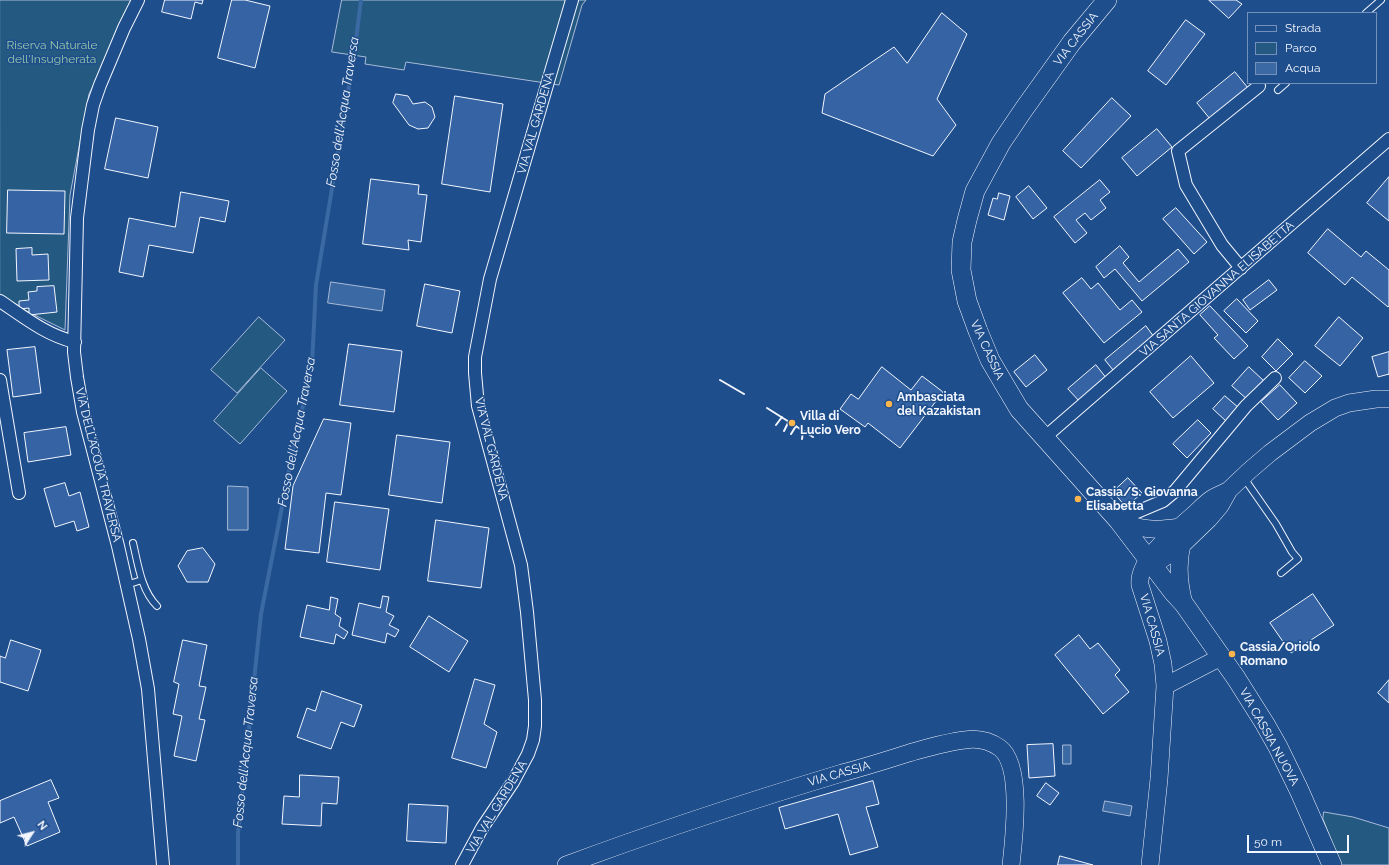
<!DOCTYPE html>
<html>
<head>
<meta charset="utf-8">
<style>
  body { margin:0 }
  #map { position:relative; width:1389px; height:865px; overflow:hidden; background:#1f4e8c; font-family:Raleway,sans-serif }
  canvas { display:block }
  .legend { position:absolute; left:1247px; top:12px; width:130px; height:72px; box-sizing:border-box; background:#1f4e8c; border:1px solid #7391ba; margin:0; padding:5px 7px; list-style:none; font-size:12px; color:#f2f6ff }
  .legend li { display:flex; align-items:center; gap:8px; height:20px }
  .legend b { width:20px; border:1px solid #7391ba }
  .north { position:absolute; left:12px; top:813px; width:40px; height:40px; -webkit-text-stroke:3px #1f4e8c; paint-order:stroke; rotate:54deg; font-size:11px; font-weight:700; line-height:16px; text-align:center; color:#f2f6ff }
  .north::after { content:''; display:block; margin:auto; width:14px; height:18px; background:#f2f6ff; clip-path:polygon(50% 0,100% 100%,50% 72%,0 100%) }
  .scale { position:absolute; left:1247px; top:835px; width:102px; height:18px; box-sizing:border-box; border:2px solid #f2f6ff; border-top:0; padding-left:5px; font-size:12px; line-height:14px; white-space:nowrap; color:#f2f6ff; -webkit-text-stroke:3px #1f4e8c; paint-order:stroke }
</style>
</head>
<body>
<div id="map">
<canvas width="1389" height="865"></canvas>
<ul class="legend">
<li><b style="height:5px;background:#1f4e8c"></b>Strada</li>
<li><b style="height:11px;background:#245a82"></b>Parco</li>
<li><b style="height:11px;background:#3b69a3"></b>Acqua</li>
</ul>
<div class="north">N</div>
<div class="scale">50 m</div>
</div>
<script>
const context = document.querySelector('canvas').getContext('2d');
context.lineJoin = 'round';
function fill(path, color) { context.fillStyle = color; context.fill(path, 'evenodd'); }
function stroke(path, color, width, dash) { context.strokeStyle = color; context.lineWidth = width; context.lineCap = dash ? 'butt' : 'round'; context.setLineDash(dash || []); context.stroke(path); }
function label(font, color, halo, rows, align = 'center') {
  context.font = font + ' Raleway,sans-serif'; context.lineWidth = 3; context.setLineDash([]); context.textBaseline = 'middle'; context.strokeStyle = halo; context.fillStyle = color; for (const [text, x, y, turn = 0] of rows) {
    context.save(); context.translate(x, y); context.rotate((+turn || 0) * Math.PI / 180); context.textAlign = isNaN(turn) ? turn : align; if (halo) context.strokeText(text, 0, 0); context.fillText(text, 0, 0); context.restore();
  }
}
const green = new Path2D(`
  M 0,0 L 135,0 L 89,94 L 70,195 L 65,330 L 0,298 Z
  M 342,0 L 586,0 L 582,5 L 559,85 L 406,62 L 404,70 L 365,64 L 366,57 L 332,52 Z
  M 259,317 L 285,340 L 237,393 L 211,370 Z
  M 261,368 L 287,391 L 240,444 L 214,421 Z
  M 1324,812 L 1353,817 L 1389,828 L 1389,865 L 1341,865 L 1323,819 Z`);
const water = new Path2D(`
  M 331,282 L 385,290 L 382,311 L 328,303 Z
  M 228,486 L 248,487 L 248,530 L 228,530 Z
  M 1063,745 L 1071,745 L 1071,764 L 1063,764 Z
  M 1105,801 L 1132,806 L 1130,816 L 1103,811 Z`);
const stream = new Path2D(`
  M 238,865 L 238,834 L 261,614 L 291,461 L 312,364 L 316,285 L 354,56 L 361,0`);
const building = new Path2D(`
  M 165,0 L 203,0 L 202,4 L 195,2 L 191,19 L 162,12 Z
  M 232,0 L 245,0 L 270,6 L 255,68 L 218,58 Z
  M 1209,0 L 1236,0 L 1242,4 L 1229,18 Z
  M 942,13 L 967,34 L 937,99 L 956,125 L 933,156 L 822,113 L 825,94 L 894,47 L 907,63 Z
  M 1186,20 L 1205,34 L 1166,85 L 1148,71 Z
  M 1235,72 L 1248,88 L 1210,119 L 1197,103 Z
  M 396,94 L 408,96 L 413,104 L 425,102 L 432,107 L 435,117 L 428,128 L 418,129 L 409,125 L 393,103 Z
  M 455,96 L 503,104 L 490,192 L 442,184 Z
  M 1112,98 L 1131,116 L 1081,168 L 1063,151 Z
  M 116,118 L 158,127 L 148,178 L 105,169 Z
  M 1157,129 L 1172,147 L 1137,176 L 1122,158 Z
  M 1389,177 L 1389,221 L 1367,203 Z
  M 371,179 L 419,185 L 418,194 L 427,195 L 421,242 L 408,240 L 409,250 L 363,244 Z
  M 1100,180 L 1110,192 L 1100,200 L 1106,208 L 1091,220 L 1085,213 L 1076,220 L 1087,233 L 1075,243 L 1054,217 Z
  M 1029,186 L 1047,208 L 1033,219 L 1016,197 Z
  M 8,190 L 65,191 L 64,234 L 7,233 Z
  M 181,192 L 229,201 L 225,222 L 200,217 L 193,253 L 149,245 L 143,277 L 119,272 L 129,218 L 175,227 Z
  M 999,193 L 1010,196 L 1004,220 L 988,215 L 993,198 L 997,199 Z
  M 1176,208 L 1207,242 L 1194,254 L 1163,219 Z
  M 1328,229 L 1361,257 L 1366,251 L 1389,270 L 1389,306 L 1388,307 L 1352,277 L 1345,285 L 1308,253 Z
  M 1120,246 L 1129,257 L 1123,263 L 1139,282 L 1178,249 L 1189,262 L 1142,301 L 1115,269 L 1104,278 L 1096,267 Z
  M 32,248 L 32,255 L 48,254 L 49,280 L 17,281 L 16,249 Z
  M 1082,278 L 1091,289 L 1098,283 L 1120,310 L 1132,300 L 1142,312 L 1104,343 L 1063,293 Z
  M 1269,280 L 1277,290 L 1250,310 L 1243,300 Z
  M 425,284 L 460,291 L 452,333 L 417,326 Z
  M 54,286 L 57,312 L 29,315 L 29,308 L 19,309 L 19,301 L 29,300 L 28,292 L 37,291 L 37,287 Z
  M 1237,299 L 1258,321 L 1246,333 L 1224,311 Z
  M 1210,306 L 1248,346 L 1234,359 L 1214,338 L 1218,335 L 1200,315 Z
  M 1339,317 L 1363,338 L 1340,366 L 1315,346 Z
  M 1146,326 L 1154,337 L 1113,370 L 1105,360 Z
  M 1278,339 L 1293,354 L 1276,371 L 1262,357 Z
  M 349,344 L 402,351 L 394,412 L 340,405 Z
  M 35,347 L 41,393 L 13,397 L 7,350 Z
  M 1389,352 L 1389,375 L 1389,374 L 1378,377 L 1372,357 Z
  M 1035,355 L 1047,370 L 1026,387 L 1014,372 Z
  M 1191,356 L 1214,383 L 1173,418 L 1150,392 Z
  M 1305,361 L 1322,376 L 1305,393 L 1289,378 Z
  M 1096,365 L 1107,379 L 1080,402 L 1068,389 Z
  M 882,367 L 911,390 L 922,376 L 943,392 L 900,448 L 868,423 L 865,427 L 840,409 L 851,394 L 858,399 Z
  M 1249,367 L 1264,381 L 1248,400 L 1232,386 Z
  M 1280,385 L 1297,403 L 1278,420 L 1261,402 Z
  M 1225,396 L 1239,408 L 1227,422 L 1213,409 Z
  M 324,419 L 351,423 L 341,495 L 326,493 L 319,553 L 285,549 L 293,486 Z
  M 1198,420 L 1211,433 L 1187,458 L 1173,444 Z
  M 66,427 L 71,455 L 28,462 L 24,433 Z
  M 397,435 L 450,442 L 442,503 L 389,495 Z
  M 1128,478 L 1142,493 L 1126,507 L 1113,492 Z
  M 65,483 L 69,496 L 80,492 L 89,527 L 77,531 L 74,521 L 55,527 L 44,489 Z
  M 335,502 L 389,509 L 380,570 L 327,562 Z
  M 436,520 L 489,528 L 481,588 L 428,581 Z
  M 203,548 L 215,564 L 208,582 L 187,582 L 178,566 L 187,551 Z
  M 1313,594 L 1334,625 L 1291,653 L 1270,623 Z
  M 383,596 L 389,597 L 386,612 L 394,616 L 389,625 L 399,630 L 395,637 L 387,633 L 385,643 L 352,635 L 359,603 L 380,608 Z
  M 331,597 L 338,599 L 335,614 L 341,618 L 339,626 L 348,632 L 344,639 L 336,634 L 334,644 L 300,637 L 307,605 L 329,610 Z
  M 429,616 L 468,641 L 449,672 L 410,647 Z
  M 1079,635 L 1090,649 L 1098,643 L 1120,670 L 1115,675 L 1129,692 L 1103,714 L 1055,655 Z
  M 11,640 L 41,650 L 28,691 L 0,682 L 0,656 L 5,658 Z
  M 183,640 L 207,645 L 199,686 L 206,687 L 199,719 L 205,720 L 196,761 L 174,756 L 182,716 L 173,714 L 179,684 L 174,682 Z
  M 475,679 L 495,685 L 484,724 L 497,732 L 486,768 L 452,758 Z
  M 1389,680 L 1389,703 L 1378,693 Z
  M 322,691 L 362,705 L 354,727 L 341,722 L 331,749 L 297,737 L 307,708 L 315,711 Z
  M 1053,744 L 1055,776 L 1029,778 L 1027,745 Z
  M 300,775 L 339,777 L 337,804 L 322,803 L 321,826 L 282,824 L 284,796 L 299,797 Z
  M 51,780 L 59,798 L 48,802 L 60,832 L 27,846 L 14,817 L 0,823 L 0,801 Z
  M 873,781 L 879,804 L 866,807 L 878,847 L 850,855 L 838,814 L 785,829 L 779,808 Z
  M 1046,783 L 1059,793 L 1050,805 L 1037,796 Z
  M 409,804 L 448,806 L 446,843 L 407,841 Z
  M 1060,856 L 1093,865 L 1058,865 Z`);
const lane = new Path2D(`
  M 1366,13 L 1381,0
  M 1278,90 L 1286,83
  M 1244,478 L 1276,524 L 1292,552 L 1298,559 L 1281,573
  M 133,543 C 138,564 141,590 157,606
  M 126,585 L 142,580`);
const street = new Path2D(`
  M 138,0 L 124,28 L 100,85 L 93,105 L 88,130 L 77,218 L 74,352 L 77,377 L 83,412 L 118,546 L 139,639 L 148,689 L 163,865
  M 1241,268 L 1222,245 L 1186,185 L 1178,151 L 1259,86
  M 0,301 C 24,317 46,335 75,342
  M 0,380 L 19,493
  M 1044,438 L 1389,139
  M 1118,520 L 1163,501 L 1175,491 L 1246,406 L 1275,378
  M 462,865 L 482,828 L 513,782 L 528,754 L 533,740 L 535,726 L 535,700 L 527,612 L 521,565 L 478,406 L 475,373 L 475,357 L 490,279 L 572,0`);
const secondary = new Path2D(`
  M 1118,520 C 1142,530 1154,531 1180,527
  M 1182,545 C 1177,564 1179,584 1184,604
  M 1149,560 L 1155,562 L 1161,560 L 1182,545 L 1209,519 L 1220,506 L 1229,490 L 1249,471 L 1270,453 L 1310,423 L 1335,408 L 1349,403 L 1376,399 L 1389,399
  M 1165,686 L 1221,657
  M 566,865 C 657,831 749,801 842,773 C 865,767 887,760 909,753 C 927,748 946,742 965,740 C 977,738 990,741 1000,748 C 1023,766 1014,838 1011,865
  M 1150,865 L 1159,779 L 1165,686 L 1163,664 L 1158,641 L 1140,585 C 1137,560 1175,531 1191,517 C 1198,511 1205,503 1213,498 C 1218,495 1224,493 1229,490`);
const primary = new Path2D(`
  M 1107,0 L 1072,42 L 1024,109 L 1001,143 L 975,191 L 967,220 L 962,242 L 961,270 L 967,301 L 978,331 L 990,360 L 1000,377 L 1019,409 L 1118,520 L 1173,592 L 1184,604 L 1236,678 L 1265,724 L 1278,747 L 1299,790 L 1332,865`);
const wall = new Path2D(`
  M 720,380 L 744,394
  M 767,408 L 813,437
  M 776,425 L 782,417
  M 784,431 L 789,421
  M 791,434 L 796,426
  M 802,439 L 803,431`);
const markers = [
  [889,404,4,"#ffb74d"],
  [792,423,4,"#ffb74d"],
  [1078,499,4,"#ffb74d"],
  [1232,654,4,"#ffb74d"]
];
const streetNames = [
  ["VIA CASSIA",1076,39,-52],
  ["VIA VAL GARDENA",536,123,-74],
  ["VIA SANTA GIOVANNA ELISABETTA",1217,289,-41],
  ["VIA CASSIA",987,350,65],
  ["VIA VAL GARDENA",491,449,76],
  ["VIA DELL'ACQUA TRAVERSA",98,465,76],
  ["VIA CASSIA",1152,625,74],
  ["VIA CASSIA NUOVA",1269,737,61],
  ["VIA CASSIA",839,774,-16],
  ["VIA VAL GARDENA",497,807,-59]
];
const parkNames = [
  ["Riserva Naturale",52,45],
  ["dell'Insugherata",52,59]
];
const poiNames = [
  ["Ambasciata",897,397],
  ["del Kazakistan",897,411],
  ["Villa di",800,416],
  ["Lucio Vero",800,430],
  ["Cassia/S. Giovanna",1086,492],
  ["Elisabetta",1086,506],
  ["Cassia/Oriolo",1240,647],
  ["Romano",1240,661]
];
const waterNames = [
  ["Fosso dell'Acqua Traversa",343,112,-81],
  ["Fosso dell'Acqua Traversa",297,432,-79],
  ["Fosso dell'Acqua Traversa",246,752,-84]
];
fill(green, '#245a82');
stroke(green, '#a8bbd7', 1);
fill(water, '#3b69a3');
stroke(water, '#a8bbd7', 1);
stroke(stream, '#3b69a3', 4);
fill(building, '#3563a3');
stroke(building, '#f2f6ff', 1);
stroke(lane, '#f2f6ff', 8);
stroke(street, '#f2f6ff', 14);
stroke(secondary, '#f2f6ff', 18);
stroke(primary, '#f2f6ff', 20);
stroke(lane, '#1f4e8c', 6);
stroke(street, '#1f4e8c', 12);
stroke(secondary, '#1f4e8c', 17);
stroke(primary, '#1f4e8c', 19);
stroke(wall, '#f2f6ff', 2);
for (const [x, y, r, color] of markers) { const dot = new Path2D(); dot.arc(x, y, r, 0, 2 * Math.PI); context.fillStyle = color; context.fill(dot); stroke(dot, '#1f4e8c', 1.5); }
label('12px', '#f2f6ff', '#1f4e8c', streetNames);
label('12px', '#97c8a6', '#1f4e8c', parkNames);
label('bold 12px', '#f2f6ff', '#1f4e8c', poiNames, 'left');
label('italic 13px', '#f2f6ff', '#1f4e8c', waterNames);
</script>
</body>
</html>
